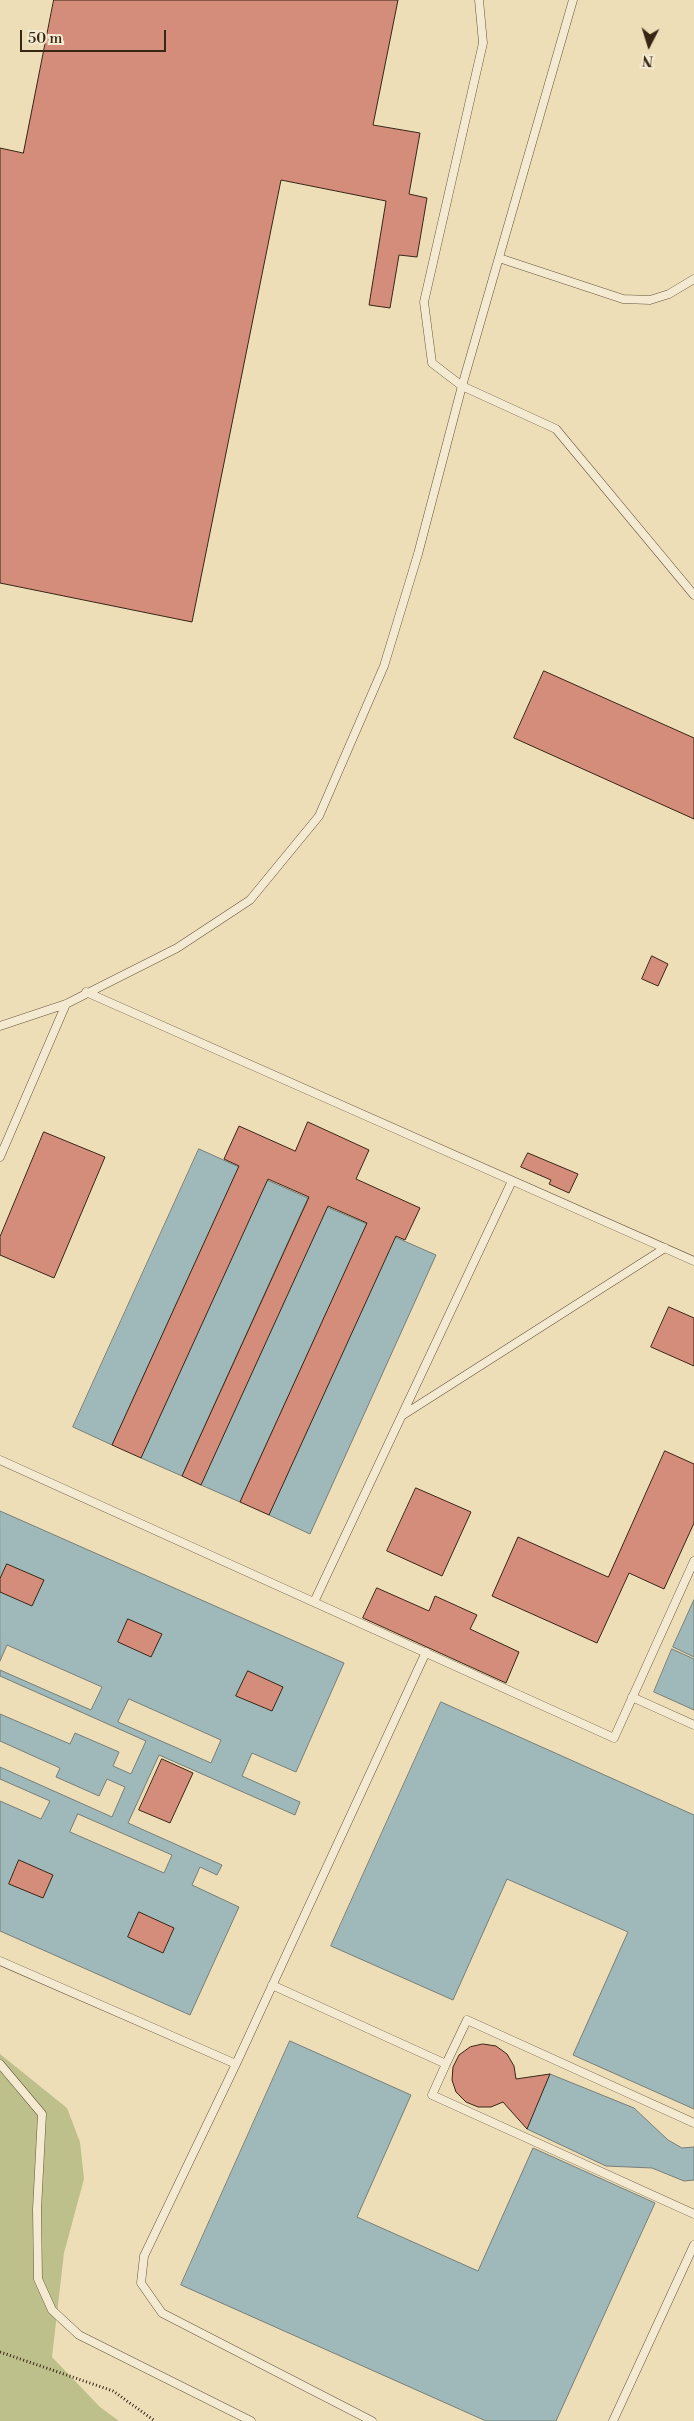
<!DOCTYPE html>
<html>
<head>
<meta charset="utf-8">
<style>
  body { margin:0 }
  #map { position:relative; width:694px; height:2421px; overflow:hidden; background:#eedeb8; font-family:"Libre Bodoni",serif }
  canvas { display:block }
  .north { position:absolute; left:624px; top:20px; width:50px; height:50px; -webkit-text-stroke:4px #f4ead1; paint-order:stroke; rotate:185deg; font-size:14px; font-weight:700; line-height:20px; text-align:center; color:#382615 }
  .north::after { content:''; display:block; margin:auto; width:18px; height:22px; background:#382615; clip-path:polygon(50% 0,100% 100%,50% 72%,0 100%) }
  .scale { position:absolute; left:20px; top:30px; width:146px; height:22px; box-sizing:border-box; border:2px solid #382615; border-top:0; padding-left:6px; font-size:15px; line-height:18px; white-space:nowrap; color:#382615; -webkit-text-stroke:4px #f4ead1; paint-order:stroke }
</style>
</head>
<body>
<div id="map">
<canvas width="694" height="2421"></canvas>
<div class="north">N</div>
<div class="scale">50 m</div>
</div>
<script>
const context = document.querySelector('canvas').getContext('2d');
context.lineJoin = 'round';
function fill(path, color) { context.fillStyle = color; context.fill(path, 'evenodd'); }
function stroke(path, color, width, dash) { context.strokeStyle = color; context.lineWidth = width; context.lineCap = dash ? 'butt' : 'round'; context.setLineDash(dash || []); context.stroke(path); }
const green = new Path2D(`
  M 0,2054 L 67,2108 L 80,2142 L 84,2179 L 64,2253 L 52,2357 L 100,2407 L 119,2421 L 0,2421 Z`);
const water = new Path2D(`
  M 199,1149 L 239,1167 L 112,1445 L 73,1427 Z
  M 267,1180 L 308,1198 L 182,1476 L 141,1458 Z
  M 327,1207 L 367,1224 L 240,1502 L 201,1485 Z
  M 395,1237 L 436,1255 L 310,1534 L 269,1515 Z
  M 0,1511 L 344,1663 L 296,1772 L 252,1753 L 242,1776 L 300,1802 L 295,1815 L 159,1755 L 128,1823 L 222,1865 L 217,1875 L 200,1867 L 192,1885 L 239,1907 L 190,2015 L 0,1931 L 0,1801 L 41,1819 L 50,1801 L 0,1779 L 0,1767 L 112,1817 L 125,1787 L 107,1779 L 99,1796 L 56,1777 L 60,1768 L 0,1741 L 0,1714 L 70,1744 L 75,1733 L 119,1752 L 113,1766 L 131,1774 L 146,1741 L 0,1676 L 0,1670 L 91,1710 L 102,1687 L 7,1645 L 0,1661 ZM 129,1699 L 221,1740 L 211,1763 L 118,1722 ZM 78,1814 L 172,1855 L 164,1873 L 70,1832 Z
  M 694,1600 L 694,1657 L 673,1647 Z
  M 672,1649 L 694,1659 L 694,1710 L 654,1692 Z
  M 441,1702 L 694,1815 L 694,2109 L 573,2055 L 628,1932 L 507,1879 L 453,2000 L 331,1946 Z
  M 290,2041 L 411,2095 L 357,2217 L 478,2271 L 533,2148 L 655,2203 L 556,2421 L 486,2421 L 181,2285 Z
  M 550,2074 L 634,2108 L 668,2140 L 682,2148 L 694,2147 L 694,2180 L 684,2181 L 652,2168 L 606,2166 L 527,2129 Z`);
const building = new Path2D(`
  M 54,0 L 398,0 L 373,125 L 420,133 L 409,194 L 427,198 L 417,257 L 399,255 L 390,308 L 369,305 L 386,201 L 281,180 L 192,622 L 0,583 L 0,148 L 23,153 Z
  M 544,671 L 694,738 L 694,819 L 514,738 Z
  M 652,956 L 668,964 L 658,986 L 642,979 Z
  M 308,1122 L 369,1150 L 356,1179 L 420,1208 L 405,1240 L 396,1236 L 269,1515 L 240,1502 L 367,1223 L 328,1206 L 201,1485 L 182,1476 L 309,1197 L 268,1179 L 141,1458 L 112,1445 L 239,1166 L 224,1159 L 239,1126 L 295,1151 Z
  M 44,1132 L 105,1157 L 54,1278 L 0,1255 L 0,1237 Z
  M 528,1153 L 578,1174 L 569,1193 L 549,1184 L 551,1180 L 521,1167 Z
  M 669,1307 L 694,1318 L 694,1366 L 651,1347 Z
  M 665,1451 L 694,1464 L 694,1523 L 664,1589 L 629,1573 L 597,1643 L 492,1596 L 518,1537 L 608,1577 Z
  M 416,1488 L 471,1512 L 442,1576 L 387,1551 Z
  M 7,1564 L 44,1580 L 32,1606 L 0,1592 L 0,1579 Z
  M 377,1588 L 429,1611 L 435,1596 L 477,1615 L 470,1629 L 519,1652 L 506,1683 L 363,1618 Z
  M 128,1619 L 162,1634 L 151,1657 L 118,1642 Z
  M 248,1671 L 283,1687 L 272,1711 L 236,1696 Z
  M 162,1759 L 193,1773 L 170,1823 L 139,1810 Z
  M 19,1860 L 53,1875 L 43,1898 L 9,1884 Z
  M 139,1912 L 174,1928 L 163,1953 L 128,1937 Z
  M 483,2044 L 496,2046 L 507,2054 L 514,2066 L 516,2079 L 550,2074 L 527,2129 L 503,2102 L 491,2107 L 478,2107 L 466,2102 L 456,2092 L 452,2080 L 453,2067 L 459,2055 L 470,2047 Z`);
const path = new Path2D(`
  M 0,2352 L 113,2391 L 155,2421`);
const service = new Path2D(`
  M 479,0 L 483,43 L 424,302 L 432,363 L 462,386 L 556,429 L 694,595
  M 499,258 L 623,299 L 650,300 L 669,294 L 694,279
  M 86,992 L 694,1261
  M 0,1026 L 66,1004 L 177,948 L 250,900 L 319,816 L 384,666 L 418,554 L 462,386 L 573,0
  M 0,1157 L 66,1004
  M 403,1415 L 665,1248
  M 0,1460 L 614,1738 L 694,1561
  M 314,1602 L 512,1181
  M 632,1697 L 694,1725
  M 0,1961 L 236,2064
  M 272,1985 L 446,2064 L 432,2095 L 694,2214
  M 0,2064 L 42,2114 L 37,2209 L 38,2279 L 52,2310 L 79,2335 L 251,2421
  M 446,2064 L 467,2020 L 694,2123
  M 372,2421 L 162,2313 L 141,2283 L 144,2256 L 236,2064 L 426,1652
  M 613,2421 L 694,2245`);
fill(green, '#bec08b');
fill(water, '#9fb9ba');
stroke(water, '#767e78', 1);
fill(building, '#d48d7a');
stroke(building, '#382615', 1);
stroke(service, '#66543e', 9);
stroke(path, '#382615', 3, [1, 2.5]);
stroke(service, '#f4ead1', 8);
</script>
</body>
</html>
